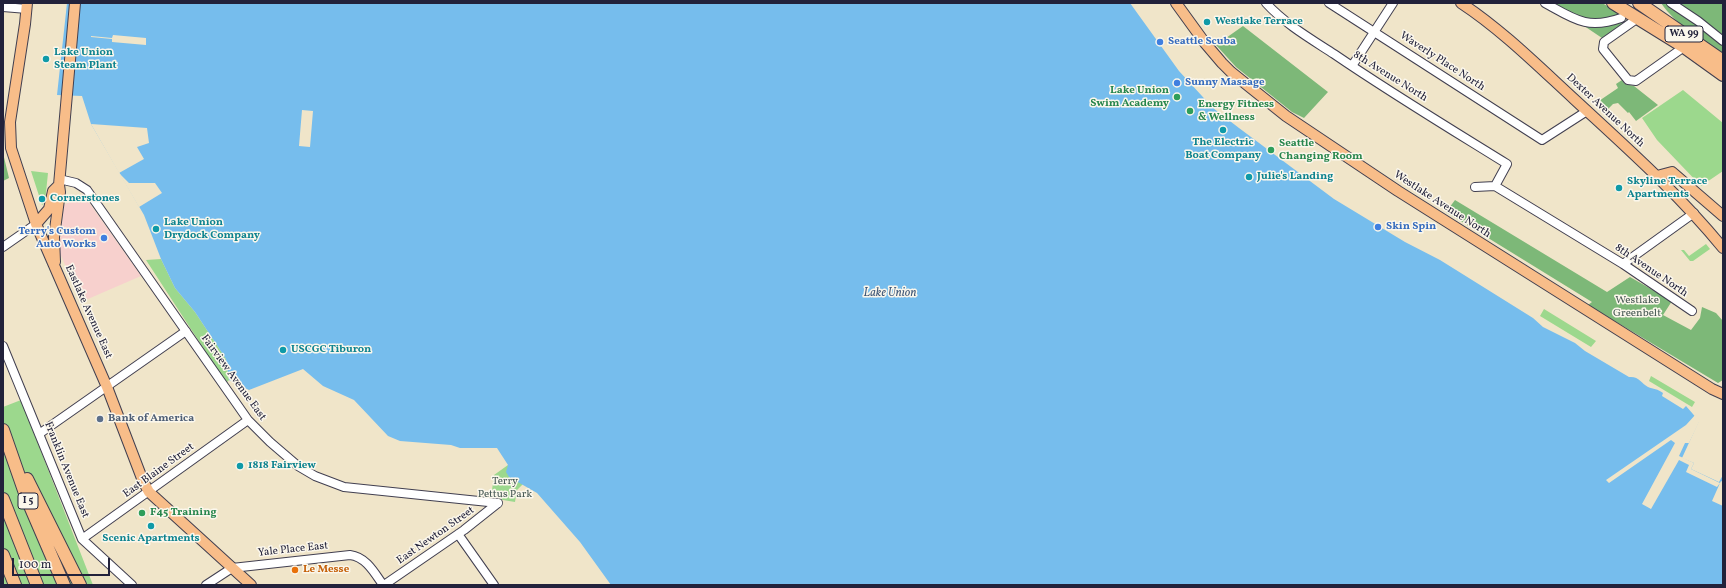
<!DOCTYPE html>
<html>
<head>
<meta charset="utf-8">
<style>
  body { margin:0 }
  #map { position:relative; width:1726px; height:588px; overflow:hidden; background:#f0e5c9; font-family:Vollkorn,serif }
  canvas { display:block }
  .frame { position:absolute; inset:0; border:4px solid #22223b; pointer-events:none }
  .scale { position:absolute; left:12px; top:558px; width:98px; height:18px; box-sizing:border-box; border:2px solid #22223b; border-top:0; padding-left:5px; font-size:12px; line-height:14px; white-space:nowrap; color:#22223b; -webkit-text-stroke:3px #fbf7ec; paint-order:stroke }
</style>
</head>
<body>
<div id="map">
<canvas width="1726" height="588"></canvas>
<div class="frame"></div>
<div class="scale">100 m</div>
</div>
<script>
const context = document.querySelector('canvas').getContext('2d');
context.lineJoin = 'round';
function fill(path, color) { context.fillStyle = color; context.fill(path, 'evenodd'); }
function stroke(path, color, width, dash) { context.strokeStyle = color; context.lineWidth = width; context.lineCap = dash ? 'butt' : 'round'; context.setLineDash(dash || []); context.stroke(path); }
function label(font, color, halo, rows, align = 'center') {
  context.font = font + ' Vollkorn,serif'; context.lineWidth = 3; context.setLineDash([]); context.textBaseline = 'middle'; context.strokeStyle = halo; context.fillStyle = color; for (const [text, x, y, turn = 0] of rows) {
    context.save(); context.translate(x, y); context.rotate((+turn || 0) * Math.PI / 180); context.textAlign = isNaN(turn) ? turn : align; if (halo) context.strokeText(text, 0, 0); context.fillText(text, 0, 0); context.restore();
  }
}
const built = new Path2D(`
  M 83,194 L 141,276 L 81,302 L 59,251 L 64,205 Z`);
const green = new Path2D(`
  M 1683,90 L 1723,123 L 1723,171 L 1701,186 L 1657,140 L 1642,118 Z
  M 31,171 L 48,173 L 45,202 L 42,205 Z
  M 1706,244 L 1710,249 L 1693,261 L 1690,261 L 1681,250 L 1684,250 L 1689,256 Z
  M 161,259 L 175,288 L 195,312 L 226,359 L 229,380 L 226,383 L 146,260 Z
  M 1544,309 L 1596,341 L 1591,347 L 1540,316 Z
  M 1651,376 L 1695,402 L 1692,407 L 1649,381 Z
  M 21,400 L 93,585 L 3,585 L 3,407 Z
  M 508,465 L 516,480 L 523,484 L 517,490 L 515,502 L 491,498 L 494,475 Z`);
const forest = new Path2D(`
  M 1550,3 L 1602,3 L 1620,13 L 1626,21 L 1602,38 Z
  M 1661,3 L 1723,3 L 1723,54 C 1701,39 1676,25 1661,3 Z
  M 1243,26 L 1328,92 L 1304,118 L 1292,112 L 1236,67 L 1216,45 Z
  M 1622,80 L 1625,84 L 1634,86 L 1658,105 L 1636,121 L 1629,112 L 1628,113 L 1618,103 L 1613,104 L 1607,110 L 1596,103 L 1618,88 L 1616,84 Z
  M 3,153 L 9,178 L 3,181 Z
  M 1455,200 L 1607,292 L 1630,277 L 1672,301 L 1663,315 L 1691,330 L 1700,318 L 1702,307 L 1716,313 L 1723,321 L 1723,380 L 1718,383 L 1588,305 L 1592,302 L 1446,212 Z`);
const water = new Path2D(`
  M 67,3 L 1130,3 L 1179,71 L 1213,108 L 1239,128 L 1334,199 L 1405,242 L 1440,260 L 1533,318 L 1543,327 L 1575,343 L 1585,351 L 1629,377 C 1639,376 1641,383 1648,387 C 1653,389 1658,389 1663,393 L 1662,396 L 1683,409 L 1686,406 L 1699,421 L 1682,458 L 1694,463 L 1691,469 L 1719,482 L 1723,475 L 1723,585 L 611,585 L 580,542 L 537,493 L 509,477 L 506,472 L 508,465 L 497,448 L 460,448 L 451,445 L 400,441 L 388,436 L 354,400 L 323,386 L 303,369 L 249,390 L 229,380 L 226,359 L 195,312 L 175,288 L 161,259 L 144,215 L 91,124 L 82,96 L 57,95 Z`);
const pier = new Path2D(`
  M 113,35 L 146,38 L 146,45 L 112,42 L 112,39 L 91,37 L 91,36 L 112,38 Z
  M 302,110 L 313,111 L 310,147 L 299,146 Z
  M 91,124 L 147,128 L 149,143 L 137,147 L 144,159 L 119,173 L 129,183 L 155,183 L 162,193 L 139,207 L 119,173 Z
  M 1696,414 L 1700,420 L 1689,443 L 1685,443 L 1679,456 L 1694,463 L 1691,469 L 1720,483 L 1721,481 L 1723,482 L 1723,506 L 1712,501 L 1720,483 L 1717,487 L 1686,472 L 1689,465 L 1679,460 L 1651,509 L 1642,504 L 1675,443 L 1671,440 L 1609,483 L 1606,480 L 1686,425 Z`);
const minor = new Path2D(`
  M 1266,3 C 1285,24 1311,39 1334,54 C 1391,93 1449,128 1507,164 L 1495,186
  M 1329,3 L 1542,140 L 1587,111
  M 1545,3 C 1574,19 1587,30 1621,18
  M 1671,3 L 1698,21 L 1723,41
  M 3,7 L 27,9
  M 1638,18 L 1604,42 L 1603,49 L 1628,80 L 1636,81 L 1684,47
  M 1352,66 L 1393,3
  M 59,179 L 76,183 L 87,190 L 248,420 L 270,442 L 298,466 L 315,476 L 344,487 L 498,503
  M 1495,186 L 1623,264 L 1692,311
  M 1475,187 L 1495,186
  M 3,247 L 36,224
  M 1623,264 L 1694,213
  M 3,346 L 82,539 L 132,585
  M 39,434 L 186,331
  M 458,534 L 494,585
  M 82,539 L 248,420
  M 206,585 L 232,568 L 350,555 C 366,557 374,572 383,585
  M 384,585 L 464,530 L 498,503`);
const major = new Path2D(`
  M 27,3 L 25,24 L 10,122 L 11,148 L 36,224 L 107,387 L 143,481 L 149,492 L 251,585
  M 1176,3 L 1205,43 L 1222,63 L 1231,72 L 1286,116 L 1398,191 L 1712,389 L 1723,394
  M 1461,3 C 1502,30 1538,66 1574,99 C 1627,148 1677,192 1723,248
  M 1657,176 L 1672,172 L 1723,216
  M 36,224 L 49,209 L 53,191 L 59,185
  M 55,262 L 54,237 L 60,192 L 59,185 L 75,3`);
const highway = new Path2D(`
  M 1613,3 L 1684,47 L 1723,75
  M 1639,3 L 1723,61
  M 3,430 L 27,499 L 64,585
  M 27,479 L 80,585
  M 3,499 L 37,585
  M 3,555 L 15,585`);
const markers = [
  [1207,22,4,"#0f9aa8"],
  [1160,42,4,"#3f7fe0"],
  [46,59,4,"#0f9aa8"],
  [1177,83,4,"#3f7fe0"],
  [1177,97,4,"#2e9e5b"],
  [1190,111,4,"#2e9e5b"],
  [1223,130,4,"#0f9aa8"],
  [1271,150,4,"#2e9e5b"],
  [1249,177,4,"#0f9aa8"],
  [1619,188,4,"#0f9aa8"],
  [42,199,4,"#0f9aa8"],
  [1378,227,4,"#3f7fe0"],
  [156,229,4,"#0f9aa8"],
  [104,238,4,"#3f7fe0"],
  [283,350,4,"#0f9aa8"],
  [100,419,4,"#5c6f8a"],
  [240,466,4,"#0f9aa8"],
  [142,513,4,"#2e9e5b"],
  [151,526,4,"#0f9aa8"],
  [295,570,4,"#e8710a"]
];
const shields = [
  [1684,34,38],
  [28,501,20]
];
const shieldNames = [
  ["WA 99",1684,34],
  ["I 5",28,501]
];
const cultureNames = [
  ["Westlake Terrace",1215,22],
  ["Lake Union",54,53],
  ["Steam Plant",54,66],
  ["The Electric",1223,143,"center"],
  ["Boat Company",1223,156,"center"],
  ["Julie's Landing",1257,177],
  ["Skyline Terrace",1627,182],
  ["Apartments",1627,195],
  ["Cornerstones",50,199],
  ["Lake Union",164,223],
  ["Drydock Company",164,236],
  ["USCGC Tiburon",291,350],
  ["1818 Fairview",248,466],
  ["Scenic Apartments",151,539,"center"]
];
const shopNames = [
  ["Seattle Scuba",1168,42],
  ["Sunny Massage",1185,83],
  ["Skin Spin",1386,227],
  ["Terry's Custom",96,232,"right"],
  ["Auto Works",96,245,"right"]
];
const streetNames = [
  ["Waverly Place North",1442,62,33],
  ["8th Avenue North",1390,77,32],
  ["Dexter Avenue North",1605,111,43],
  ["Westlake Avenue North",1442,205,33],
  ["8th Avenue North",1651,271,34],
  ["Eastlake Avenue East",88,312,66],
  ["Fairview Avenue East",233,378,54],
  ["Franklin Avenue East",66,470,68],
  ["East Blaine Street",159,471,-36],
  ["East Newton Street",436,536,-35],
  ["Yale Place East",293,550,-6]
];
const leisureNames = [
  ["Lake Union",1169,91,"right"],
  ["Swim Academy",1169,104,"right"],
  ["Energy Fitness",1198,105],
  ["& Wellness",1198,118],
  ["Seattle",1279,144],
  ["Changing Room",1279,157],
  ["F45 Training",150,513]
];
const parkNames = [
  ["Westlake",1637,301],
  ["Greenbelt",1637,314],
  ["Terry",505,482],
  ["Pettus Park",505,495]
];
const serviceNames = [
  ["Bank of America",108,419]
];
const foodNames = [
  ["Le Messe",303,570]
];
const waterNames = [
  ["Lake Union",890,294]
];
fill(built, '#f7d0cd');
fill(green, '#9cd88d');
fill(forest, '#7db878');
fill(water, '#76bded');
fill(pier, '#f0e5c9');
stroke(minor, '#413f50', 10);
stroke(major, '#413f50', 12);
stroke(highway, '#413f50', 14);
stroke(minor, '#fff', 8);
stroke(major, '#f8bd89', 10);
stroke(highway, '#f8bd89', 12);
for (const [x, y, r, color] of markers) { const dot = new Path2D(); dot.arc(x, y, r, 0, 2 * Math.PI); context.fillStyle = color; context.fill(dot); stroke(dot, '#fbf7ec', 1.5); }
for (const [x, y, w] of shields) { const box = new Path2D(); box.roundRect(x - w / 2, y - 8, w, 16, 3); context.fillStyle = '#fbf7ec'; context.fill(box); stroke(box, '#22223b', 1); }
label('bold 10px', '#22223b', null, shieldNames);
label('bold 11px', '#0d838f', '#fbf7ec', cultureNames, 'left');
label('bold 11px', '#366cbe', '#fbf7ec', shopNames, 'left');
label('11px', '#22223b', '#fbf7ec', streetNames);
label('bold 11px', '#27864d', '#fbf7ec', leisureNames, 'left');
label('11px', '#475954', '#fbf7ec', parkNames);
label('bold 11px', '#4e5e75', '#fbf7ec', serviceNames, 'left');
label('bold 11px', '#c56008', '#fbf7ec', foodNames, 'left');
label('italic 12px', '#3f5879', '#fbf7ec', waterNames);
</script>
</body>
</html>
